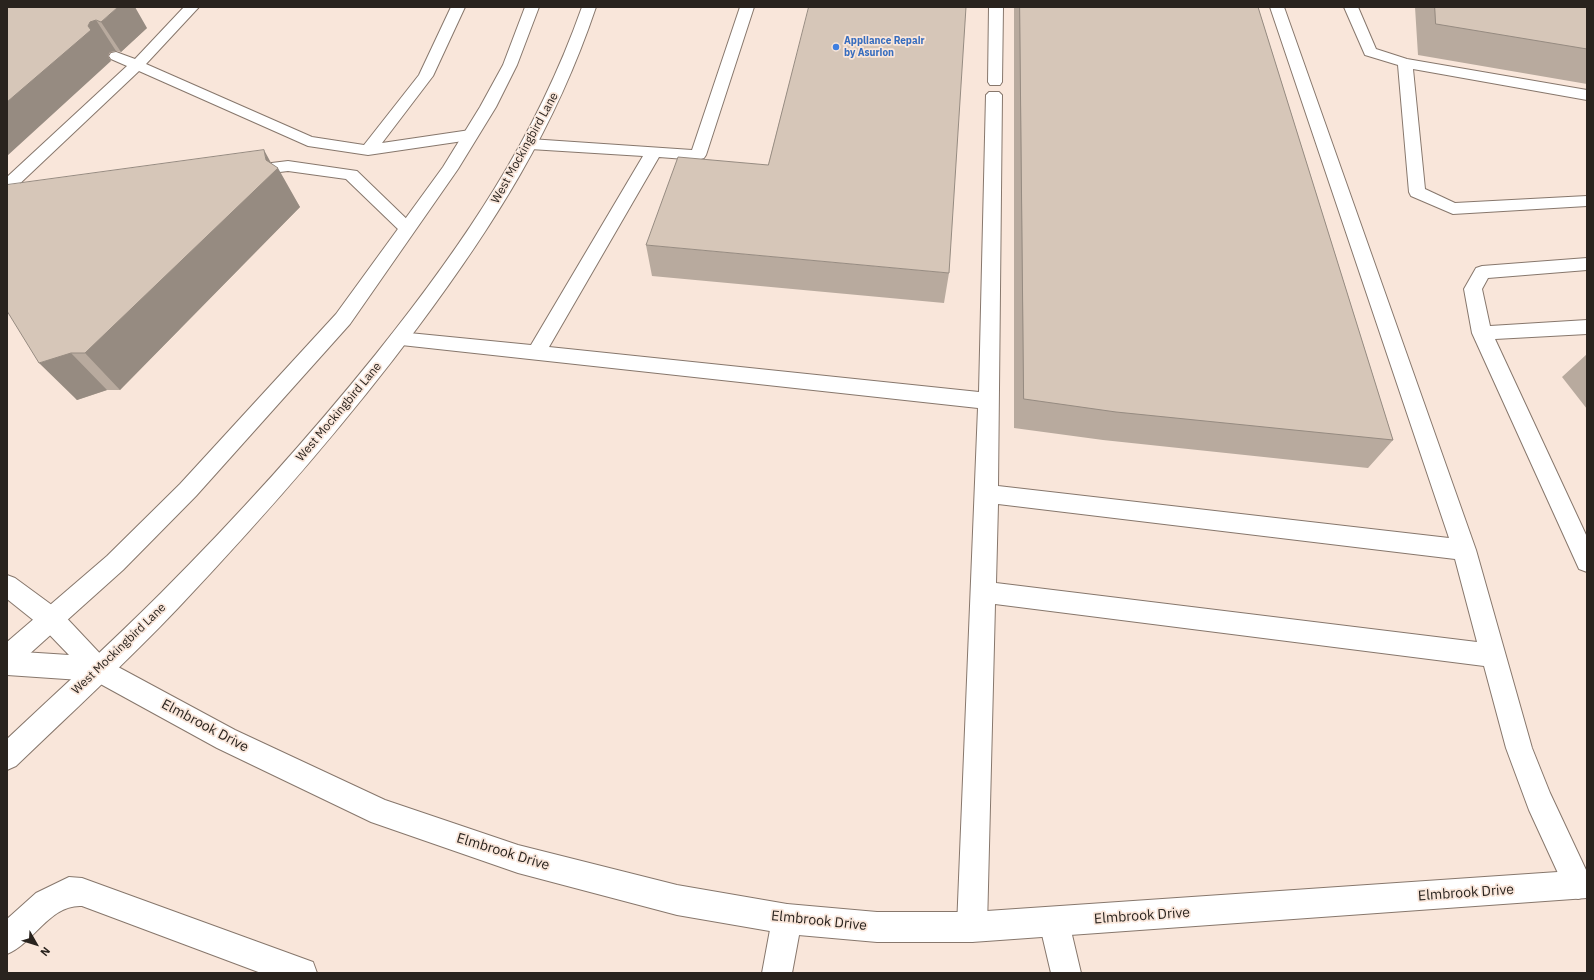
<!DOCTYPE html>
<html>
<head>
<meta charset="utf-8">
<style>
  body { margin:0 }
  #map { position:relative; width:1594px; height:980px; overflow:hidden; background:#f9e6da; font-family:"IBM Plex Sans",sans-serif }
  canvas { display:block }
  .frame { position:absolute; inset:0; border:8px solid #29231e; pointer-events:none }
  .north { position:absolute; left:16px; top:924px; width:40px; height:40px; -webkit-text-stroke:3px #f9e6da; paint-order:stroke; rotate:129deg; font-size:11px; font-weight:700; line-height:16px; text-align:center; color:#29231e }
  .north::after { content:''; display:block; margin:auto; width:14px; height:18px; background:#29231e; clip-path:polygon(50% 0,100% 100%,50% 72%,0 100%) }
</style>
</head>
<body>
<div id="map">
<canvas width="1594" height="980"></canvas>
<div class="frame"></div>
<div class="north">N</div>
</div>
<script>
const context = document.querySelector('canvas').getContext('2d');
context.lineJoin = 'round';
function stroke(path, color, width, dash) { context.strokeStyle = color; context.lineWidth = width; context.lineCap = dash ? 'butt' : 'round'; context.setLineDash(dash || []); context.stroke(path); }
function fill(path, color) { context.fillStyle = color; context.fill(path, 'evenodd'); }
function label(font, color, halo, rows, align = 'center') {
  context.font = font + ' "IBM Plex Sans",sans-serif'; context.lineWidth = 3.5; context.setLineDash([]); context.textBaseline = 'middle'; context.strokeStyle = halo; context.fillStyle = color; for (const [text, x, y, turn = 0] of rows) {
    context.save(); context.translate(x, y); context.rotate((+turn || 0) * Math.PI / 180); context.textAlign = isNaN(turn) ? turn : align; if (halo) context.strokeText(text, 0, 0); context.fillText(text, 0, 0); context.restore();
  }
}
const service = new Path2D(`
  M 184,7 L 199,7 L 146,64 L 312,137 L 364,145 L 419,75 L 451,7 L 465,7 L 433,76 L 382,143 L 470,130 L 476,132 L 478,135 L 476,138 L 470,140 L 368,155 L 308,146 L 139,71 L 13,190 L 7,191 L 7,177 L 127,66 L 111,59 L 109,56 L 111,53 L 116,52 L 135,59 Z
  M 740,7 L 754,7 L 706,155 L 704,158 L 698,160 L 659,157 L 549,347 L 979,392 L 986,95 L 989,92 L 999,92 L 1002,95 L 998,486 L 1449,538 L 1270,7 L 1284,7 L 1476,550 L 1532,748 L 1550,793 L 1587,872 L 1587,896 L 1578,899 L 1568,895 L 1529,810 L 1506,748 L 1484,666 L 995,604 L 987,927 L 982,937 L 972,942 L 962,937 L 957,927 L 978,408 L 392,344 L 389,339 L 392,334 L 399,332 L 531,345 L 643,156 L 530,149 L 524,147 L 522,144 L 524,141 L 530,139 L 692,150 ZM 998,504 L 1455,559 L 1477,642 L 996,583 Z
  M 989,7 L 1003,7 L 1002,82 L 1000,85 L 990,85 L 988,82 Z
  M 1344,7 L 1358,7 L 1376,49 L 1407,59 L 1587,90 L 1587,100 L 1413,69 L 1425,189 L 1455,203 L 1587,196 L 1587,206 L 1453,214 L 1411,196 L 1409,192 L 1398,65 L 1365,55 Z
  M 288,161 L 357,171 L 416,228 L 413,232 L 407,234 L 401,232 L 346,179 L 288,171 L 247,176 L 241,175 L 239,171 L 241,167 L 247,166 Z
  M 1587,258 L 1587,270 L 1488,278 L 1482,289 L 1490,326 L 1587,320 L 1587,334 L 1495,339 L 1587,537 L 1587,572 L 1579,569 L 1472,333 L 1464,289 L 1476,268 L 1482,266 Z
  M 69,877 L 82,878 L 313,962 L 317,973 L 261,973 L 82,906 C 50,904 34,943 7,954 L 7,919 L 36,893 Z
  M 787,904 L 797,909 L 802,919 L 792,973 L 762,973 L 772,919 L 777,909 Z
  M 1054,907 L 1064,912 L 1069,922 L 1081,973 L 1051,973 L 1039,922 L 1044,912 Z`);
const minor = new Path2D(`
  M 7,575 L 15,578 L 60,611 L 107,661 L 235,730 L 385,800 L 518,845 L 677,885 L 787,904 L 877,912 L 972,912 L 1587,870 L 1587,898 L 972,942 L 877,942 L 787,934 L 677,915 L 518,873 L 371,822 L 217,748 L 95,681 L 7,675 L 7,651 L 69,655 L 42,627 L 7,599 Z`);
const secondary = new Path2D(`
  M 525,7 L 539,7 L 517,65 L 496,107 L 458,169 L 350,324 L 196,496 L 123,570 L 16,666 L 7,670 L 7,642 L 107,556 L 180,484 L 336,314 L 443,167 L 480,107 L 503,65 Z
  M 582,7 L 596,7 C 555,129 494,225 418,327 C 345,425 263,518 179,607 C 127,662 71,713 16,766 L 7,770 L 7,739 C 59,690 111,643 161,593 C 237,517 309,437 376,354 C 463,245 535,140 582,7 Z`);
const wall = new Path2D(`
  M 7,7 L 147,28 L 121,52 L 116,51 L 110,52 L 108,56 L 111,61 Z
  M 1014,7 L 1258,7 L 1393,440 L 1368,468 L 1103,440 L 1014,428 Z
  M 1415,7 L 1587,7 L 1587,84 L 1418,55 Z
  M 272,164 L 300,207 L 120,390 L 107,390 L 77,400 L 7,311 Z
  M 646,245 L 949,273 L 944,303 L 652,276 Z
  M 1587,354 L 1587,409 L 1562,377 Z`);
const shadedWall = new Path2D(`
  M 118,7 L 135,7 L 147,28 L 121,52 L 101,22 Z
  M 96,20 L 116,51 L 110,52 L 108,56 L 111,61 L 7,156 L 7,102 L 88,26 L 90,22 Z
  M 264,150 L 275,170 L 278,168 L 300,207 L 120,390 L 85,353 L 266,160 Z
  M 71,353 L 107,390 L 77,400 L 39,363 Z`);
const building = new Path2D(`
  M 7,7 L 118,7 L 101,22 L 96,20 L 90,22 L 88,26 L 91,30 L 7,102 Z
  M 809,7 L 966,7 L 949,273 L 646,245 L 678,157 L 768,165 Z
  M 1020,7 L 1258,7 L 1393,440 L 1116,412 L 1024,399 Z
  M 1435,7 L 1587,7 L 1587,49 L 1436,24 Z
  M 264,150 L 266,160 L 278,168 L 85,353 L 71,353 L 39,363 L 7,311 L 7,185 Z`);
const markers = [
  [836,47,4,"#3f7fe0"]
];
const farShopnames = [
  ["Appliance Repair",844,41],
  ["by Asurion",844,53]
];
const streetNames = [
  ["West Mockingbird Lane",525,148,-61],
  ["West Mockingbird Lane",339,412,-50],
  ["West Mockingbird Lane",119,649,-44]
];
const nearStreetnames = [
  ["Elmbrook Drive",205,726,28],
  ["Elmbrook Drive",503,852,17],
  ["Elmbrook Drive",1466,893,-4],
  ["Elmbrook Drive",1142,916,-4],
  ["Elmbrook Drive",819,921,6]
];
stroke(service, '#87776c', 2);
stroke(minor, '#87776c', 2);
stroke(secondary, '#87776c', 2);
fill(service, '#fff');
fill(minor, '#fff');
fill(secondary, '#fff');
fill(wall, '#b8aa9e');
fill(shadedWall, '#968b81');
fill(building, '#d6c6b8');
stroke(building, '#968b81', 1);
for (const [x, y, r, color] of markers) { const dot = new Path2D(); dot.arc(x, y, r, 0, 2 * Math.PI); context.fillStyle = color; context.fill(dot); stroke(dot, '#f9e6da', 1.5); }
label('bold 10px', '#366cbe', '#f9e6da', farShopnames, 'left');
label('12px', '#29231e', '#f9e6da', streetNames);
label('14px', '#29231e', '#f9e6da', nearStreetnames);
</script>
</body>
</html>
